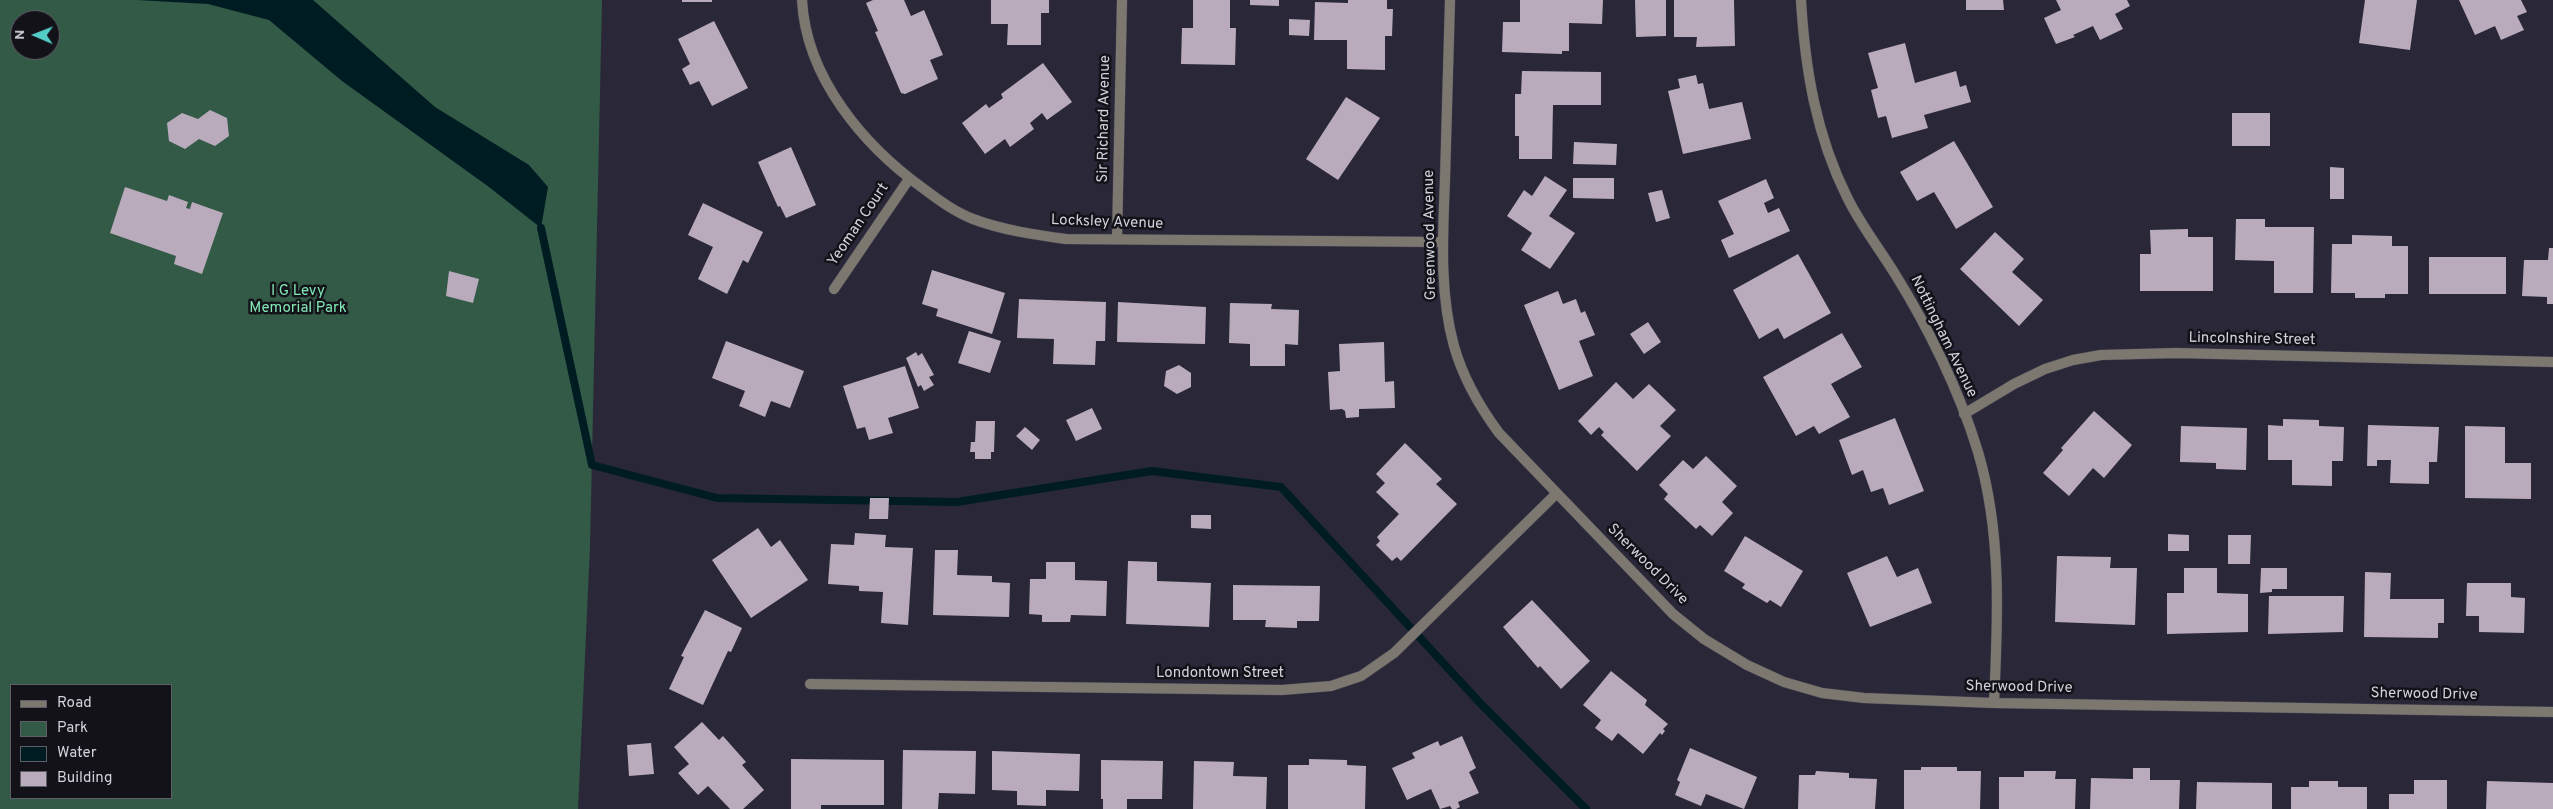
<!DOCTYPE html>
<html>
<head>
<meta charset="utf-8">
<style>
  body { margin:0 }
  #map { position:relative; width:2553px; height:809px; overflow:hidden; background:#2a2838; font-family:Overpass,sans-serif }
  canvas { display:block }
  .legend { position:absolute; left:10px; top:684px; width:162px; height:115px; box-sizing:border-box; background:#131219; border:1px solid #5f5e67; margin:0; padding:6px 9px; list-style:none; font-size:15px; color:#d2d1dc }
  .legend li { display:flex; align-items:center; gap:10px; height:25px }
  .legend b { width:25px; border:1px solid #5f5e67 }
  .north { position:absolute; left:10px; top:10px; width:50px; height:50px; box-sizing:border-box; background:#131219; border:1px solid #5f5e67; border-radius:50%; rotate:271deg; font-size:14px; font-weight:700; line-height:20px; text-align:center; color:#d2d1dc }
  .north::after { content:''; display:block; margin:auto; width:18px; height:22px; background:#54cdc8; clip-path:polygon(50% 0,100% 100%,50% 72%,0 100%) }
</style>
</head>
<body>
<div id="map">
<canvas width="2553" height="809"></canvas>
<ul class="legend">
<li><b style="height:6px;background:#7c7870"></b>Road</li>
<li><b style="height:14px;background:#325a46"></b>Park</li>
<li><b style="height:14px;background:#001c23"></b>Water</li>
<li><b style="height:14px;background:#b9abbc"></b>Building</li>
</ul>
<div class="north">N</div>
</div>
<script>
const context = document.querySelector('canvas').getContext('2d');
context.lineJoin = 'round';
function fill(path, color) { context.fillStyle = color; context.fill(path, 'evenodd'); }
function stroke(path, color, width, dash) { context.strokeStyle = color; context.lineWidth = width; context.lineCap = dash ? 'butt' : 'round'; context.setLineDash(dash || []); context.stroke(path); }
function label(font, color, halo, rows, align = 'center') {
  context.font = font + ' Overpass,sans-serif'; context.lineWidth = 5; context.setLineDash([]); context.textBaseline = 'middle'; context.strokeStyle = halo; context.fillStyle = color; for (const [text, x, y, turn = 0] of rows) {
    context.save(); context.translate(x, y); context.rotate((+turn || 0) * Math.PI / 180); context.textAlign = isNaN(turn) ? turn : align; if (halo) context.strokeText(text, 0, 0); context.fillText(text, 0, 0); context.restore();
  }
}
const green = new Path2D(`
  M 0,0 L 602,0 L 590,547 L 578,809 L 0,809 ZM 20,20 L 50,20 L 50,50 L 20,50 ZM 11,685 L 171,685 L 171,798 L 11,798 Z`);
const water = new Path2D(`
  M 137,0 L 313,0 L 435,107 L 529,165 L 548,187 L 541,228 L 489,187 L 342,81 L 269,20 L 208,4 Z`);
const stream = new Path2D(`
  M 541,228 L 592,465 L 717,498 L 957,502 L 1152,471 L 1281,487 L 1481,704 L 1586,809`);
const building = new Path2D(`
  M 682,0 L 712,0 L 712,2 L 682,2 Z
  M 873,0 L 904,0 L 911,16 L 924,10 L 943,55 L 930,60 L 938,79 L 905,94 L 901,93 L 875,32 L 878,31 L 866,3 Z
  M 991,0 L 1049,0 L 1049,13 L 1041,13 L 1041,45 L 1007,45 L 1008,24 L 991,24 Z
  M 1193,0 L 1230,0 L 1230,28 L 1236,28 L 1235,65 L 1181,64 L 1182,28 L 1193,28 Z
  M 1250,0 L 1279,0 L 1279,6 L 1250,5 Z
  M 1348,0 L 1387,0 L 1387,9 L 1393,9 L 1392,36 L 1385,36 L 1385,70 L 1347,69 L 1347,40 L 1314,40 L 1315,2 L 1348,3 Z
  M 1520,0 L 1603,0 L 1602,24 L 1569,23 L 1569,51 L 1562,51 L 1562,54 L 1502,52 L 1503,22 L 1520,22 Z
  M 1635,0 L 1666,0 L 1666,36 L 1636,37 Z
  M 1674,0 L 1734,0 L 1735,46 L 1696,47 L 1697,37 L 1674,37 Z
  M 1966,0 L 2003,0 L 2004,10 L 1966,10 Z
  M 2056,0 L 2127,0 L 2130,6 L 2115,14 L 2123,29 L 2100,40 L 2093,26 L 2073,35 L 2075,37 L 2056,44 L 2044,18 L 2061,10 Z
  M 2365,0 L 2417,0 L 2410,50 L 2359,43 Z
  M 2459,0 L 2521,0 L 2527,12 L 2517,16 L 2524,30 L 2501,40 L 2495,26 L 2475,35 Z
  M 1289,19 L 1310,20 L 1309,36 L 1289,35 Z
  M 714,21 L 748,88 L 712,106 L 699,81 L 690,85 L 682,69 L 690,64 L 678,39 Z
  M 1905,43 L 1915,83 L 1956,71 L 1960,87 L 1966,85 L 1971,102 L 1924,115 L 1928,128 L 1892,138 L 1886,116 L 1878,118 L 1871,90 L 1878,88 L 1868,53 Z
  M 1043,63 L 1072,102 L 1047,120 L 1042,113 L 1030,123 L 1034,129 L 1010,147 L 1005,139 L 985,154 L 962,123 L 986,104 L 989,108 L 1003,98 L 1001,94 Z
  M 1522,71 L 1601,72 L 1601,105 L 1553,105 L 1552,159 L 1519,159 L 1519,136 L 1515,136 L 1515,94 L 1521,94 Z
  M 1696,75 L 1698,84 L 1703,83 L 1709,109 L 1742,102 L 1751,139 L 1683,154 L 1668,91 L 1680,88 L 1678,79 Z
  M 1346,97 L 1380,118 L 1338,180 L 1306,159 Z
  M 210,110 L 227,118 L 229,136 L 215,146 L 199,139 L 185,149 L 169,141 L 167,123 L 182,113 L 198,119 Z
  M 2232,113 L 2270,113 L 2270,146 L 2232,146 Z
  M 1954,141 L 1993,207 L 1956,229 L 1934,192 L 1917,201 L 1900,172 Z
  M 1574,142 L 1617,144 L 1616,165 L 1573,164 Z
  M 791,147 L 816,205 L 786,218 L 780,206 L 778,207 L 758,162 Z
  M 2330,167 L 2344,168 L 2344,199 L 2330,199 Z
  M 1545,176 L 1567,190 L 1549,216 L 1575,233 L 1550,269 L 1521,250 L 1532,233 L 1507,216 L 1524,190 L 1532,196 Z
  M 1573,178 L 1614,178 L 1614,199 L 1573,198 Z
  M 1766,179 L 1774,198 L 1764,203 L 1768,213 L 1779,208 L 1790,231 L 1729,258 L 1721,240 L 1734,234 L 1718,201 Z
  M 125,187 L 167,201 L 169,195 L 188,202 L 186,208 L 190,209 L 192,202 L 223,213 L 202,274 L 174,264 L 176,256 L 110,233 Z
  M 1662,190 L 1670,218 L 1656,222 L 1648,193 Z
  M 703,203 L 763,232 L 748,263 L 743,260 L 727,294 L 698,279 L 713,247 L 688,235 Z
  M 2236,219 L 2265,219 L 2265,227 L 2314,227 L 2313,293 L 2274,293 L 2274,261 L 2235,260 Z
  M 2188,229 L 2188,237 L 2213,237 L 2213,291 L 2140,291 L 2140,254 L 2151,254 L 2150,230 Z
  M 1995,232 L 2024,259 L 2012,272 L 2043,300 L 2019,326 L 1960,269 Z
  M 2352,235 L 2392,236 L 2392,246 L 2408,246 L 2408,294 L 2385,294 L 2385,298 L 2355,298 L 2355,293 L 2331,293 L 2332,244 L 2352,244 Z
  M 2549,248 L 2553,248 L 2553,304 L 2547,304 L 2547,297 L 2522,296 L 2524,260 L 2548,260 Z
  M 1798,254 L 1831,313 L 1784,339 L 1778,328 L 1759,339 L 1733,290 Z
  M 2429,257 L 2506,257 L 2506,294 L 2429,294 Z
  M 932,270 L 1005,293 L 992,334 L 936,316 L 938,309 L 922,304 Z
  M 449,271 L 479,279 L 473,303 L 446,296 Z
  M 1558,291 L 1563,304 L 1576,299 L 1581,313 L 1585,311 L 1595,335 L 1579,341 L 1593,376 L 1559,390 L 1524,305 Z
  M 1019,299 L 1106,302 L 1105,341 L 1096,341 L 1095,365 L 1053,364 L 1054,339 L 1017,338 Z
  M 1118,302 L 1206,307 L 1205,344 L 1117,342 Z
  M 1230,303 L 1272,304 L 1271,309 L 1299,310 L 1298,345 L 1285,344 L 1285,366 L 1250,366 L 1250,344 L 1229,343 Z
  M 1648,322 L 1661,342 L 1644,354 L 1630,334 Z
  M 969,331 L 1001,341 L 990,373 L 958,363 Z
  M 1842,333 L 1862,367 L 1831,384 L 1850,417 L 1819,434 L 1814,426 L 1796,436 L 1763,377 Z
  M 726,341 L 804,371 L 790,408 L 771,401 L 765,417 L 739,406 L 745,391 L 712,378 Z
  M 1384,342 L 1385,382 L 1394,381 L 1395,408 L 1359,409 L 1359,417 L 1346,418 L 1345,411 L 1342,409 L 1330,410 L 1328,372 L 1340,371 L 1339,344 Z
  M 916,352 L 918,356 L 922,353 L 934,375 L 929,377 L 934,385 L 924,391 L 921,385 L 918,387 L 906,358 Z
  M 1179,365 L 1191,373 L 1191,387 L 1177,394 L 1164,386 L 1166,371 Z
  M 905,366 L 919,408 L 888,418 L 893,433 L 869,440 L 865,427 L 857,429 L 843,386 Z
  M 1616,382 L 1633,399 L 1649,384 L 1676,410 L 1660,426 L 1671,436 L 1637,471 L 1601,435 L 1604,432 L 1599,427 L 1591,435 L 1578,421 Z
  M 1092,408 L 1102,429 L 1076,441 L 1066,420 Z
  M 2094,411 L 2132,445 L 2104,478 L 2093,468 L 2069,496 L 2043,473 L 2063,450 L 2061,448 Z
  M 1895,418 L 1924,491 L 1889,505 L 1883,488 L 1871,492 L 1863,470 L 1852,475 L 1839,440 Z
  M 2283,419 L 2319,420 L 2319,426 L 2344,427 L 2343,461 L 2332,461 L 2332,486 L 2292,485 L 2292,460 L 2268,460 L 2268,425 L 2283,426 Z
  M 976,421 L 995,421 L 994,452 L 991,452 L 991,459 L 975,459 L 975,452 L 970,452 L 971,442 L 975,442 Z
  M 2368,425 L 2439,427 L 2437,462 L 2429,462 L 2429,484 L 2390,483 L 2391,460 L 2377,460 L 2377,466 L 2367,466 Z
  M 2181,426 L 2247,428 L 2246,470 L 2216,469 L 2216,463 L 2180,462 Z
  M 2465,426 L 2505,427 L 2505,463 L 2531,463 L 2531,499 L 2465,498 Z
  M 1025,427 L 1040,440 L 1032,450 L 1016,436 Z
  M 1405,443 L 1442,479 L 1436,484 L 1457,504 L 1401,561 L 1397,557 L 1392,561 L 1376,545 L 1380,541 L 1377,537 L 1399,514 L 1376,492 L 1385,483 L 1376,474 Z
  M 1706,456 L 1737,486 L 1722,502 L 1733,513 L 1712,536 L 1700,525 L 1696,529 L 1664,499 L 1668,494 L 1659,485 L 1683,460 L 1693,469 Z
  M 870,498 L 889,498 L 888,519 L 869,519 Z
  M 1191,515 L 1211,515 L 1211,529 L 1191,528 Z
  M 758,528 L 771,547 L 780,540 L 808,580 L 751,618 L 712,560 Z
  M 855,533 L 886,535 L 885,547 L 913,548 L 908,625 L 881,623 L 883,592 L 859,591 L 859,586 L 828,584 L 831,544 L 854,545 Z
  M 2168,534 L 2189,535 L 2189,551 L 2168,551 Z
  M 2228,535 L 2251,535 L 2250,564 L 2228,564 Z
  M 1745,536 L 1803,571 L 1781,607 L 1770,600 L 1767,603 L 1742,588 L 1745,584 L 1724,571 Z
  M 935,550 L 958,550 L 957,575 L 992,576 L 992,582 L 1010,583 L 1009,617 L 933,615 Z
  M 1887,556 L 1897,577 L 1918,568 L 1932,603 L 1870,627 L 1847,573 Z
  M 2057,556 L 2111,557 L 2110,568 L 2137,568 L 2135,625 L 2055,622 Z
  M 1128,561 L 1157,562 L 1157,581 L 1211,583 L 1209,627 L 1126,624 Z
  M 1046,562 L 1075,562 L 1075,580 L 1107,581 L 1106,616 L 1071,615 L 1070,622 L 1042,622 L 1042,615 L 1029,614 L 1030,579 L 1046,579 Z
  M 2184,568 L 2217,568 L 2217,593 L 2248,594 L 2248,632 L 2167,634 L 2167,593 L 2184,593 Z
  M 2261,568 L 2287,568 L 2287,589 L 2272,589 L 2272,592 L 2260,593 Z
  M 2365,572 L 2391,573 L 2390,599 L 2444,599 L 2444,623 L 2438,623 L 2438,638 L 2364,637 Z
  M 2467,583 L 2511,583 L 2511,597 L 2525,598 L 2524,633 L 2479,632 L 2479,616 L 2466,616 Z
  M 1233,585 L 1320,586 L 1319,621 L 1297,621 L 1297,628 L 1265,627 L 1266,620 L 1233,620 Z
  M 2269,596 L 2344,596 L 2343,632 L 2268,634 Z
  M 1532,600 L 1590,661 L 1561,689 L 1540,666 L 1538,668 L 1503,627 Z
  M 705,610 L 742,628 L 731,652 L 728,651 L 703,705 L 669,689 L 684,657 L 681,656 Z
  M 1611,671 L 1647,700 L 1645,705 L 1668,724 L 1663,729 L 1665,731 L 1662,735 L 1660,733 L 1643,754 L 1618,733 L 1612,741 L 1595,728 L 1601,720 L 1583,705 Z
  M 702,722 L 719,740 L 723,736 L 746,762 L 742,765 L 764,790 L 743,809 L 730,809 L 708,786 L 698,795 L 678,773 L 689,764 L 674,747 Z
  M 1462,736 L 1476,768 L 1469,772 L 1479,793 L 1458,802 L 1460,807 L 1456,809 L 1452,809 L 1450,806 L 1440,809 L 1431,789 L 1407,800 L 1392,768 L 1415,758 L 1412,753 L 1438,741 L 1440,746 Z
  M 651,743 L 654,774 L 629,776 L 627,745 Z
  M 1690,748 L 1757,777 L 1744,809 L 1706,794 L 1701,806 L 1675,795 L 1680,782 L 1677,780 Z
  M 903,750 L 976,751 L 975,794 L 939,793 L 938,809 L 902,809 Z
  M 992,751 L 1080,754 L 1079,791 L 1046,790 L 1046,806 L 1017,805 L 1017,791 L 992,790 Z
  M 791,759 L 884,760 L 884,805 L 821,805 L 821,809 L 791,809 Z
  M 1309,759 L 1347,760 L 1347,765 L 1366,766 L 1365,809 L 1288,809 L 1288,765 L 1309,765 Z
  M 1101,760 L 1163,761 L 1162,799 L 1127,799 L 1127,809 L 1103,809 L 1103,799 L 1101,799 Z
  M 1194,761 L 1234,762 L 1233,776 L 1267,777 L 1266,809 L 1193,809 Z
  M 1921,767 L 1957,767 L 1957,771 L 1981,771 L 1980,809 L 1904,809 L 1904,770 L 1921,770 Z
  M 2133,768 L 2150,768 L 2150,780 L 2180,780 L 2179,809 L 2090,809 L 2091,778 L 2133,779 Z
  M 1816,771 L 1849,773 L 1849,778 L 1877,779 L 1875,809 L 1798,809 L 1799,775 L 1815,775 Z
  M 2024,771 L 2056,771 L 2055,779 L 2076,779 L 2075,809 L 1999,809 L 1999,777 L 2024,777 Z
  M 2414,780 L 2447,780 L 2447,809 L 2389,809 L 2389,794 L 2414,794 Z
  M 2309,781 L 2338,781 L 2338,787 L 2367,787 L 2367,809 L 2291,809 L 2291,787 L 2309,787 Z
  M 2487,781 L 2553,783 L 2553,809 L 2486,809 Z
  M 2197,782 L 2272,783 L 2272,809 L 2196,809 Z`);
const minor = new Path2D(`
  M 802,0 C 806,78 864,146 924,189 C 940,201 955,212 973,219 C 1002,230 1036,235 1066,239 L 1443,242
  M 1450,0 C 1448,60 1447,119 1445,179 C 1443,234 1439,292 1454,346 C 1463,378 1479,406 1499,433 L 1673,614 L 1704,639 L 1747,665 L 1784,682 L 1822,693 L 1864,698 L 1994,703 L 2553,712
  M 1801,0 C 1805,69 1816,135 1847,197 C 1860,224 1879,248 1895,274 C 1928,327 1960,392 1978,452 C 2002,533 1998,619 1994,703
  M 1117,238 L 1122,0
  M 834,289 L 909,179
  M 1964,414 L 2014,384 L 2045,369 L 2073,360 L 2101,355 L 2176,353 L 2553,362
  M 810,684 L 1282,690 L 1331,686 L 1361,676 L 1394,653 L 1556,494`);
const streetNames = [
  ["Sir Richard Avenue",1105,119,-89],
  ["Locksley Avenue",1107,223,2],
  ["Yeoman Court",859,225,-56],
  ["Greenwood Avenue",1431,235,-91],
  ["Nottingham Avenue",1943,337,64],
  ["Lincolnshire Street",2252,340,1],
  ["Sherwood Drive",1647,565,45],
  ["Londontown Street",1220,674],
  ["Sherwood Drive",2019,688,1],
  ["Sherwood Drive",2424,695,1]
];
const parkNames = [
  ["I G Levy",298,292],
  ["Memorial Park",298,309]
];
fill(green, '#325a46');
fill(water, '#001c23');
stroke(stream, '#001c23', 8);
fill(building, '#b9abbc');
stroke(minor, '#454352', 11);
stroke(minor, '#7c7870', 10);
label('15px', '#d2d1dc', '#131219', streetNames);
label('15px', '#80e8b5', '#131219', parkNames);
</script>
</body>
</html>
